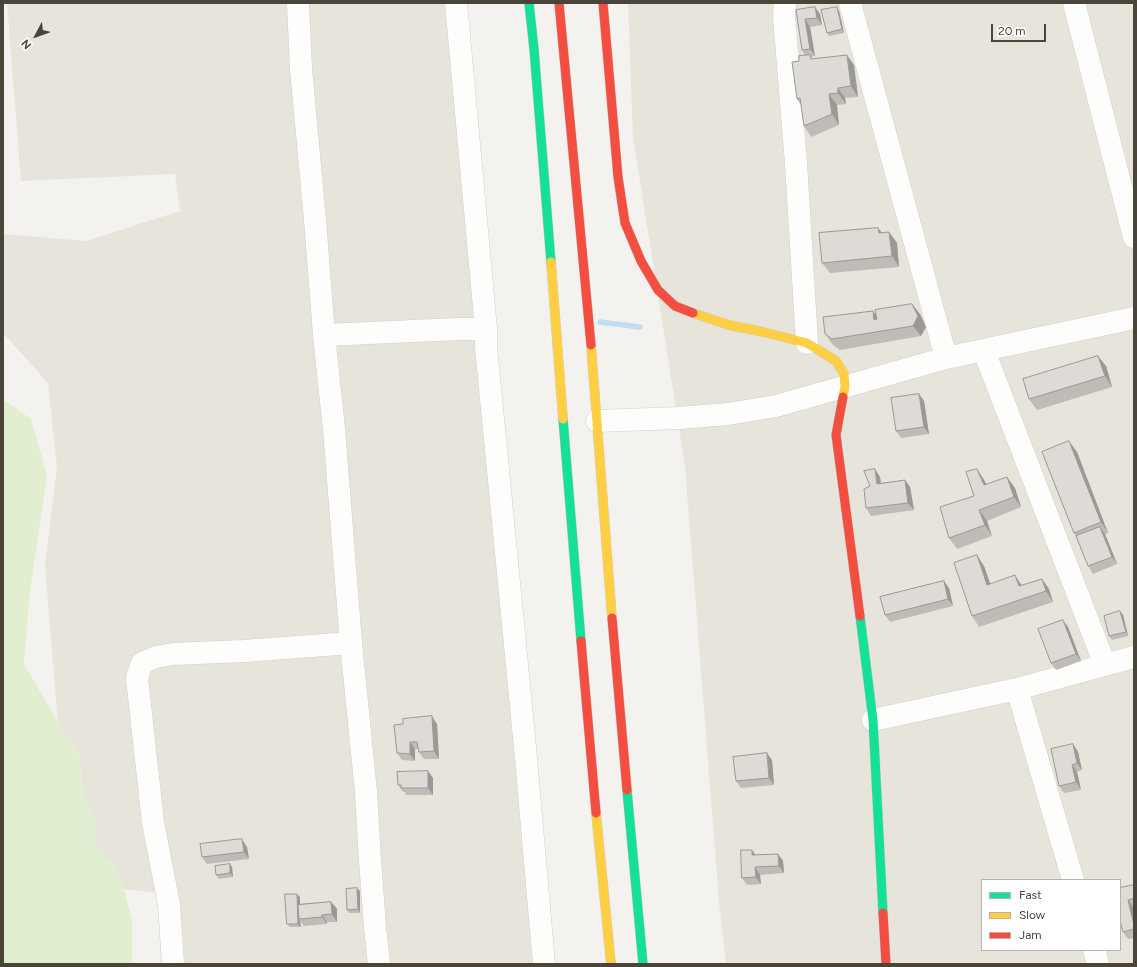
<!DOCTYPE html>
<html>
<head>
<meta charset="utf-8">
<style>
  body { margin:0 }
  #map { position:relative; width:1137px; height:967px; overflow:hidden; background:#f4f2ee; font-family:Figtree,sans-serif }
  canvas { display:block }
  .frame { position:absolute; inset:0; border:4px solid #4b4439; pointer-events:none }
  .legend { position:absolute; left:981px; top:879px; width:140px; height:72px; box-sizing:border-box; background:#fff; border:1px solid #b7b4b0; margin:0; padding:5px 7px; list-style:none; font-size:12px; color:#4b4439 }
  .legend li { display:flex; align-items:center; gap:8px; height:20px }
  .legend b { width:20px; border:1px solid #b7b4b0 }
  .north { position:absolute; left:16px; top:16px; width:40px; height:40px; -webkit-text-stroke:3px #fff; paint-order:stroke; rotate:229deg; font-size:11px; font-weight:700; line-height:16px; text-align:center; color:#4b4439 }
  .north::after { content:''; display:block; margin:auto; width:14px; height:18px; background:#4b4439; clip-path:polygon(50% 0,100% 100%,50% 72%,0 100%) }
  .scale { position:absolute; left:991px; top:24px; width:55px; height:18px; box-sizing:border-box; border:2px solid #4b4439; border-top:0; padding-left:5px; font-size:12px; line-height:14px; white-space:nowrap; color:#4b4439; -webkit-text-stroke:3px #fff; paint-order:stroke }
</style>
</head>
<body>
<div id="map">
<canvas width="1137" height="967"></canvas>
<div class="frame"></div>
<ul class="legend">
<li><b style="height:5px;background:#16e098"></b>Fast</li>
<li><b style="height:5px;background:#ffcf43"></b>Slow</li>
<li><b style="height:5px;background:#f24e42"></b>Jam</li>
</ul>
<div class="north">N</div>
<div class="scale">20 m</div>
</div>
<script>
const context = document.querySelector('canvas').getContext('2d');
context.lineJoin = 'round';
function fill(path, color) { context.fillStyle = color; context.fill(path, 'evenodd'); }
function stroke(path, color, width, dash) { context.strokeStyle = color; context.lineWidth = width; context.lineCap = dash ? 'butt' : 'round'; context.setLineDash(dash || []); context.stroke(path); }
const residential = new Path2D(`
  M 7,3 L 448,3 L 539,964 L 161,964 L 158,893 L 124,889 L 111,862 L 94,843 L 95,819 L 83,792 L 79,755 L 58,722 L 45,565 L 57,467 L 48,383 L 3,333 L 3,234 L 86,241 L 180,211 L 175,174 L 21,181 Z
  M 628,3 L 1134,3 L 1134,964 L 726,964 L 719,902 L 685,466 L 633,137 ZM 982,880 L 1120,880 L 1120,950 L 982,950 Z`);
const green = new Path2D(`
  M 3,399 L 31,419 L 47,476 L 30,591 L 24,664 L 58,722 L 79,755 L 83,792 L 95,819 L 94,843 L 111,862 L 124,889 L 132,921 L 132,964 L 3,964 Z`);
const stream = new Path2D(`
  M 600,322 L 640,327`);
const street = new Path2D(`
  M 298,3 L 301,69 L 315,220 L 324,335 L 334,429 L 351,643 L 366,792 L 370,860 L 375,927 L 379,964
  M 456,3 L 486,329 L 486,347 L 525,747 L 544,964
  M 785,3 L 784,16 L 796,163 L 807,343
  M 850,3 L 946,358
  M 1074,3 L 1134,237
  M 324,335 L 459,329 L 486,329
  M 984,351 L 1105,665
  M 597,421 L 679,418 L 728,414 L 776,406 L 946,358 L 1134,318
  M 1017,689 L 1073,880
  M 873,720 L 1017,689 L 1134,657
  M 1094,950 L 1098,964
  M 173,964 L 169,905 L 153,822 L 137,678 L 142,663 L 156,657 L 173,654 L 244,651 L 351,643`);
const fast = new Path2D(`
  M 529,3 L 534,49 L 551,262
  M 563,419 L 581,641
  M 860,616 L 873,720 L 883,913
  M 627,790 L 643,964`);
const slow = new Path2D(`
  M 551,262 L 563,419
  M 693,313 L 729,325 L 763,332 L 807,343 L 836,361 L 844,374 L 845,386 L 843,397
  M 591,345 L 612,618
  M 596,813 L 611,964`);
const jam = new Path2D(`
  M 559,3 L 591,345
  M 603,3 L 618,177 L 625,223 L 641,261 L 658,290 L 675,306 L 693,313
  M 843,397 L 836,435 L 860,616
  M 612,618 L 627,790
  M 581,641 L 596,813
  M 883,913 L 886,964`);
const wall = new Path2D(`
  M 796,10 L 820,14 L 822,25 L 810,27 L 815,56 L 811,57 L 813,59 L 854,65 L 858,97 L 845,98 L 846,104 L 837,105 L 839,125 L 811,137 L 804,126 L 801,105 L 797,99 L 799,61 L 805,55 L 802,50 Z
  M 839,11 L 844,33 L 829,36 L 827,33 Z
  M 878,228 L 882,233 L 889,232 L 897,243 L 899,267 L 830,273 L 822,263 Z
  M 920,314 L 926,327 L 921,336 L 840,350 L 833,345 L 825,334 L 877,316 Z
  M 1106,366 L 1112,387 L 1037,410 L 1029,399 Z
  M 919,394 L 924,401 L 929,434 L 901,438 L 896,431 Z
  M 1077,452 L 1108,533 L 1105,534 L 1117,564 L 1093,574 L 1088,566 L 1076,536 L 1074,533 Z
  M 977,469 L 984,480 L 986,484 L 1015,488 L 1021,507 L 987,521 L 992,536 L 957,549 L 949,538 L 974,496 Z
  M 880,477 L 881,483 L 905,480 L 910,487 L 914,510 L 871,516 L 866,508 L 870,486 Z
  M 984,566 L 990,583 L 1022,585 L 1042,579 L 1049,589 L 1053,602 L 979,627 L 972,616 Z
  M 949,588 L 953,606 L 890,622 L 885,615 Z
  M 1120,611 L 1123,615 L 1128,636 L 1112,640 L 1109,636 Z
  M 1068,627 L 1081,661 L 1056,670 L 1051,663 Z
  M 437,724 L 439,759 L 424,759 L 419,752 L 418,749 L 415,749 L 415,761 L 402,760 L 397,753 L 394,725 Z
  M 1073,744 L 1078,752 L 1082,770 L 1077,772 L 1081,790 L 1064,793 L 1059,786 Z
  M 772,760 L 774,785 L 741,788 L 736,781 Z
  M 428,771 L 433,778 L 433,795 L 406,795 L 405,792 L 403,792 L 398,785 Z
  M 247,847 L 249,859 L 207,864 L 202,857 Z
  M 778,854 L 783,861 L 784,873 L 760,875 L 761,884 L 747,885 L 742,878 L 756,855 Z
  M 230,864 L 232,867 L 233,877 L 219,879 L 216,875 Z
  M 1134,885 L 1134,907 L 1133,907 L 1134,912 L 1134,938 L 1128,939 L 1123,932 L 1120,921 Z
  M 357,888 L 360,891 L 360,913 L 349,913 L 347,910 Z
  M 300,897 L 300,904 L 331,902 L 337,909 L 337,922 L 327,922 L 327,924 L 304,926 L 300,921 L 301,927 L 290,927 L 287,924 Z`);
const shadedWall = new Path2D(`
  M 815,7 L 820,14 L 822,25 L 817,18 Z
  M 837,7 L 839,11 L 844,33 L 842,29 Z
  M 805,19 L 810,27 L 815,56 L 810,49 Z
  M 847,55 L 854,65 L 858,97 L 851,86 Z
  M 838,88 L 845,98 L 846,104 L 838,93 Z
  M 829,94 L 837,105 L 839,125 L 832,114 Z
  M 878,228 L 886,238 L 879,233 Z
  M 889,232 L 897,243 L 899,267 L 892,256 Z
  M 912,304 L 920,314 L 926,327 L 921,336 L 913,326 Z
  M 873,311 L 881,322 L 874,320 Z
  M 1098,356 L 1106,366 L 1112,387 L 1105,376 Z
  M 919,394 L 924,401 L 929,434 L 924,427 Z
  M 1069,441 L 1077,452 L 1108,533 L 1101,522 Z
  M 875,469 L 880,477 L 882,491 L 877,484 Z
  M 977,469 L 984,480 L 992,495 L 984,485 Z
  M 1007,477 L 1015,488 L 1021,507 L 1014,497 Z
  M 905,480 L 910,487 L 914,510 L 908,503 Z
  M 979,510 L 987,521 L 992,536 L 985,525 Z
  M 1100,527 L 1105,534 L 1117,564 L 1112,557 Z
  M 977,555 L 984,566 L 994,595 L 987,585 Z
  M 1015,575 L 1022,586 L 1019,586 Z
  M 1042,579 L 1049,589 L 1053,602 L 1046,591 Z
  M 944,581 L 949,588 L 953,606 L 948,599 Z
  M 1120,611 L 1123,615 L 1128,636 L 1126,632 Z
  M 1063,620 L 1068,627 L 1081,661 L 1076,654 Z
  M 432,716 L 437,724 L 439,759 L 434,751 Z
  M 410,742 L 415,749 L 415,761 L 410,754 Z
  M 1073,744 L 1078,752 L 1082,770 L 1077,763 Z
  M 767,753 L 772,760 L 774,785 L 769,778 Z
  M 1072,765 L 1077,772 L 1081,790 L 1076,782 Z
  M 428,771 L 433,778 L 433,795 L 428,788 Z
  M 242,839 L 247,847 L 249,859 L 244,852 Z
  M 752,850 L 757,857 L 752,855 Z
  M 778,854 L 783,861 L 784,873 L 779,866 Z
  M 230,864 L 232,867 L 233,877 L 230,873 Z
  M 755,867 L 760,875 L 761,884 L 756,877 Z
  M 357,888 L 360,891 L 360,913 L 358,909 Z
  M 297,894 L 300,897 L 300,919 L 299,919 L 300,921 L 301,927 L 298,924 Z
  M 1128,900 L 1133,907 L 1134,912 L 1134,925 Z
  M 331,902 L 337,909 L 337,922 L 332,914 Z
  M 322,915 L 327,922 L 327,924 L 322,917 Z`);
const building = new Path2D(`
  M 815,7 L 817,18 L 805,19 L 810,49 L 802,50 L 796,10 Z
  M 837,7 L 842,29 L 827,33 L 821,10 Z
  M 810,55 L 811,59 L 847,55 L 851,86 L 838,88 L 838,93 L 829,94 L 832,114 L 804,126 L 800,98 L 797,99 L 792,62 L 799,61 L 799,56 Z
  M 878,228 L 879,233 L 889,232 L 892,256 L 822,263 L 819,233 Z
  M 912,304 L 918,316 L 913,326 L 832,339 L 825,334 L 823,317 L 873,311 L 874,320 L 877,319 L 875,310 Z
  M 1098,356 L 1105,376 L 1029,399 L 1023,379 Z
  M 919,394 L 924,427 L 896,431 L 891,398 Z
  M 1069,441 L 1101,522 L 1074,533 L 1042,452 Z
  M 875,469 L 877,484 L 905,480 L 908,503 L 866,508 L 864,489 L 870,486 L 864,471 Z
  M 977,469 L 984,485 L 1007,477 L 1014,497 L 979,510 L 985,525 L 949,538 L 940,507 L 974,496 L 966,472 Z
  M 1100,527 L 1112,557 L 1088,566 L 1076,536 Z
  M 977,555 L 987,585 L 1015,575 L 1019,586 L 1042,579 L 1046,591 L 972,616 L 954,563 Z
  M 944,581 L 948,599 L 885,615 L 880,597 Z
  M 1120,611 L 1126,632 L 1109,636 L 1104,616 Z
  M 1063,620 L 1076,654 L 1051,663 L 1038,629 Z
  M 432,716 L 434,751 L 419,752 L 417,742 L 410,742 L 410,754 L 397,753 L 394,725 L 403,724 L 403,719 Z
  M 1073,744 L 1077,763 L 1072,765 L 1076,782 L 1059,786 L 1051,749 Z
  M 767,753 L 769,778 L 736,781 L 733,757 Z
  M 428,771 L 428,788 L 401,788 L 401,785 L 398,785 L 397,772 Z
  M 242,839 L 244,852 L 202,857 L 200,844 Z
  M 741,850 L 752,850 L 752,855 L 778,854 L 779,866 L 755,867 L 756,877 L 742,878 Z
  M 230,864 L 230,873 L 216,875 L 215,866 Z
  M 1134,885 L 1134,898 L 1128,900 L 1134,925 L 1134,929 L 1123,932 L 1120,921 L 1120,888 Z
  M 357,888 L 358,909 L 347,910 L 346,889 Z
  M 285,894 L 297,894 L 298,924 L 287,924 Z
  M 331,902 L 332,914 L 322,915 L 322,917 L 299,919 L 298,905 Z`);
fill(residential, '#e7e4dc');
fill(green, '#e1eecf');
stroke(stream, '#c0ddf1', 5.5);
stroke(street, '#d2d0cb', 23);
stroke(fast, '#d3cfc5', 10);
stroke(slow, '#d3cfc5', 10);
stroke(jam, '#d3cfc5', 10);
stroke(street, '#fdfdfc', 22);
stroke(fast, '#16e098', 9);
stroke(slow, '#ffcf43', 9);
stroke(jam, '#f24e42', 9);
fill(wall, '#bfbcb8');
fill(shadedWall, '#9b9996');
fill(building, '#dedbd6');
stroke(building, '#9b9996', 1);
</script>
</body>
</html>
